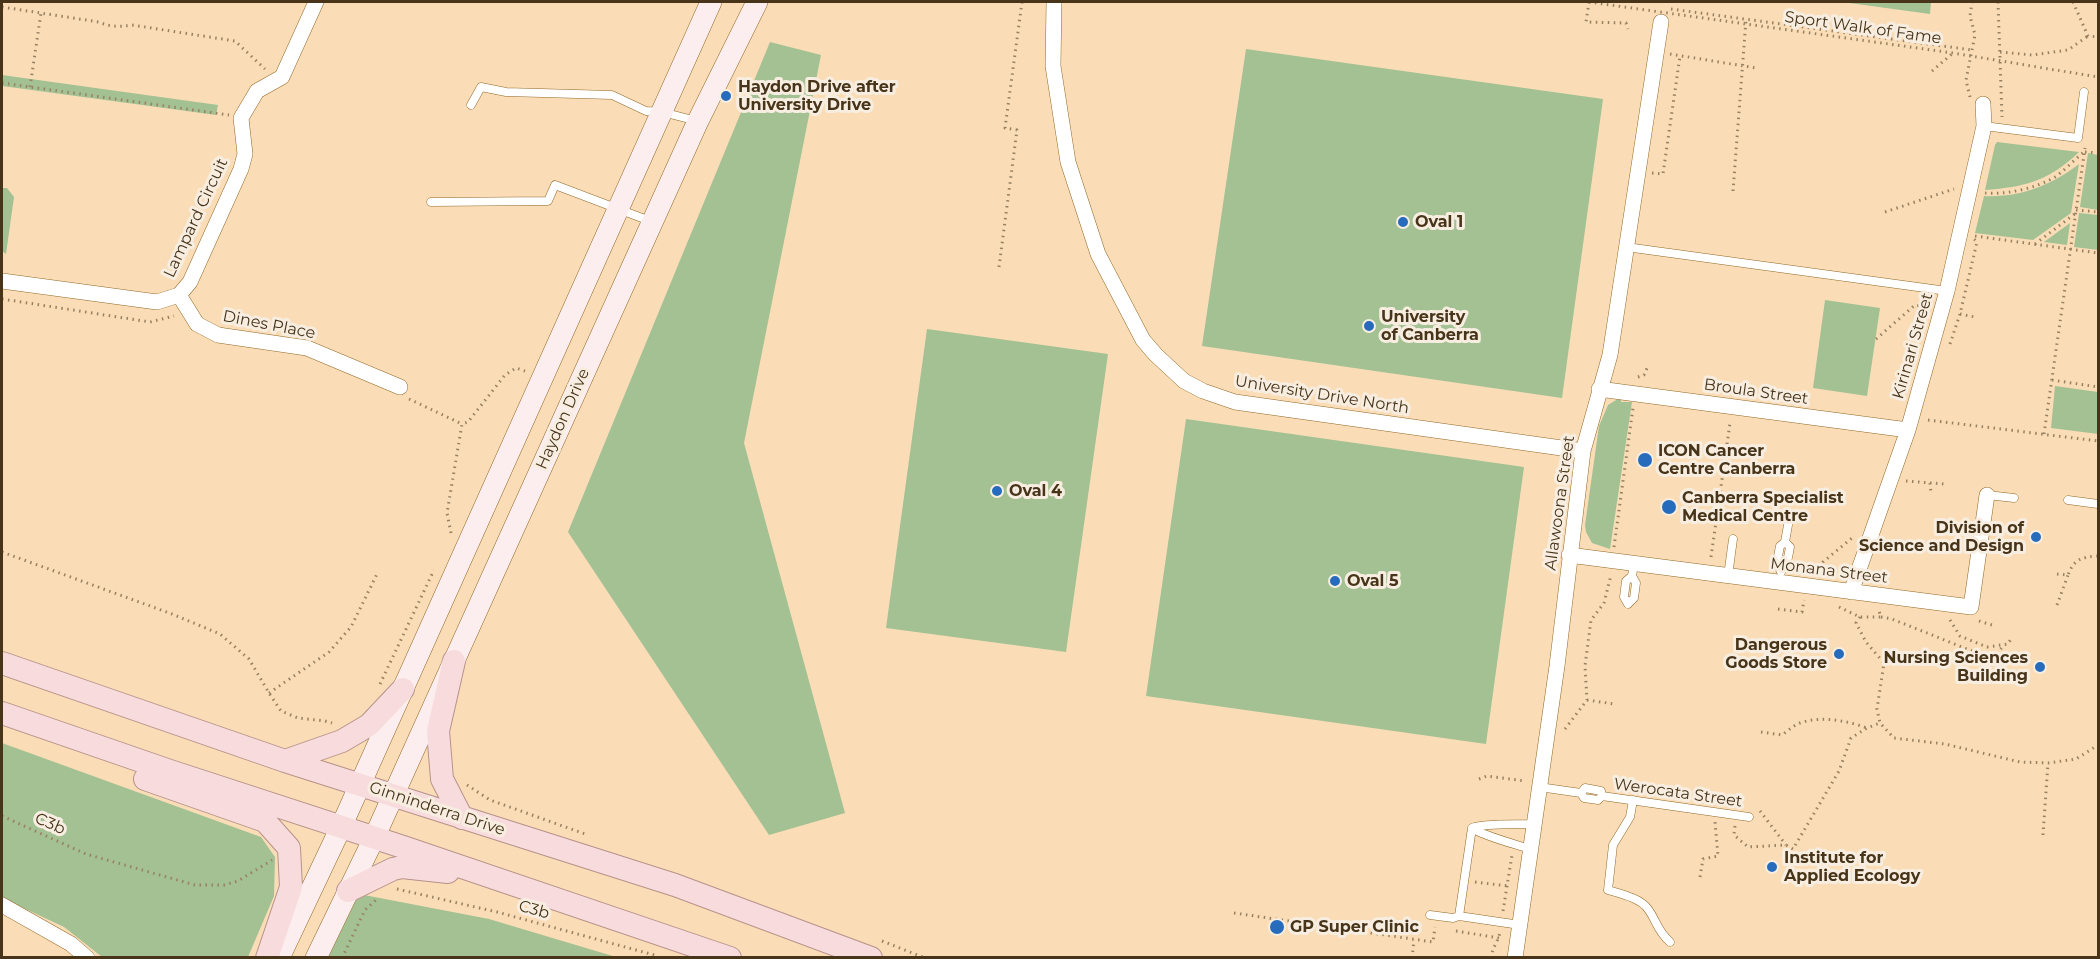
<!DOCTYPE html>
<html>
<head>
<meta charset="utf-8">
<style>
  body { margin:0 }
  #map { position:relative; width:2100px; height:959px; overflow:hidden; background:#faddb7; font-family:Montserrat,sans-serif }
  canvas { display:block }
  .frame { position:absolute; inset:0; border:3px solid #473419; pointer-events:none }
</style>
</head>
<body>
<div id="map">
<canvas width="2100" height="959"></canvas>
<div class="frame"></div>
</div>
<script>
const context = document.querySelector('canvas').getContext('2d');
context.lineJoin = 'round';
function fill(path, color) { context.fillStyle = color; context.fill(path, 'evenodd'); }
function stroke(path, color, width, dash) { context.strokeStyle = color; context.lineWidth = width; context.lineCap = dash ? 'butt' : 'round'; context.setLineDash(dash || []); context.stroke(path); }
function label(font, color, halo, rows, align = 'center') {
  context.font = font + ' Montserrat,sans-serif'; context.lineWidth = 6; context.setLineDash([]); context.textBaseline = 'middle'; context.strokeStyle = halo; context.fillStyle = color; for (const [text, x, y, turn = 0] of rows) {
    context.save(); context.translate(x, y); context.rotate((+turn || 0) * Math.PI / 180); context.textAlign = isNaN(turn) ? turn : align; if (halo) context.strokeText(text, 0, 0); context.fillText(text, 0, 0); context.restore();
  }
}
const green = new Path2D(`
  M 1842,2 L 1931,2 L 1930,14 Z
  M 770,42 L 821,55 L 744,443 L 845,813 L 769,835 L 568,532 Z
  M 1246,49 L 1603,99 L 1562,398 L 1202,346 Z
  M 2,75 L 218,105 L 216,115 L 2,86 Z
  M 1997,142 L 2079,152 C 2049,181 2025,187 1985,190 L 1995,145 Z
  M 2088,153 L 2098,155 L 2098,210 L 2080,207 Z
  M 2079,164 L 2071,213 L 2033,240 L 1975,233 L 1984,196 C 2019,198 2052,185 2079,164 Z
  M 2,188 L 7,188 L 14,197 L 6,254 L 2,251 Z
  M 2079,213 L 2098,215 L 2098,250 L 2074,247 Z
  M 2070,223 L 2067,245 L 2044,242 Z
  M 1825,300 L 1880,308 L 1867,396 L 1813,388 Z
  M 927,329 L 1108,354 L 1066,652 L 886,628 Z
  M 2055,386 L 2098,392 L 2098,434 L 2051,428 Z
  M 1621,397 L 1621,402 L 1632,402 L 1610,549 L 1592,543 L 1586,532 L 1585,525 L 1599,426 L 1608,405 Z
  M 1186,419 L 1524,467 L 1486,744 L 1146,696 Z
  M 2,743 L 261,837 L 275,857 L 274,896 L 248,957 L 102,957 L 64,927 L 2,898 Z
  M 359,894 L 489,919 L 616,957 L 328,958 Z`);
const path = new Path2D(`
  M 1589,2 L 1586,22 L 1626,23 L 1628,29
  M 1998,2 L 2002,117
  M 2073,2 L 2088,36 L 2098,37
  M 2,7 L 99,22 C 110,27 120,27 132,25 L 235,41 L 265,69
  M 1671,9 L 1972,50
  M 2000,52 L 2032,55 L 2068,50 L 2088,36
  M 1670,54 L 1756,68
  M 1932,71 L 1953,53
  M 2,83 L 229,115
  M 30,87 L 41,13
  M 1970,97 L 1966,80 L 1975,35 L 1970,16 L 1972,2
  M 2085,152 L 2098,153
  M 1652,173 L 1663,174 L 1680,56
  M 1733,191 L 1746,20
  M 1985,193 C 2006,195 2037,188 2055,177 C 2065,170 2074,160 2084,152
  M 2076,210 L 2098,212
  M 1885,212 L 1954,189
  M 1975,236 L 2098,253
  M 2035,244 L 2076,213
  M 999,267 L 1017,130 L 1005,128 L 1022,2
  M 2,299 L 150,322 L 174,316
  M 1960,314 L 1975,317
  M 1876,339 L 1915,305 L 1927,307
  M 1950,344 L 1960,314 L 1977,242 L 1974,239
  M 1638,377 L 1644,375 L 1648,366
  M 2052,380 L 2098,387
  M 409,399 L 462,424
  M 1928,420 L 2098,441
  M 2044,434 L 2085,148
  M 1906,481 L 1944,484
  M 1930,483 L 1931,493
  M 451,533 L 447,513 L 462,424 L 468,422 L 505,375 L 516,368 L 525,371
  M 1614,547 L 1633,408
  M 2,552 L 172,614 L 220,634 L 249,659 L 269,693 L 281,711 L 298,718 L 325,721 L 332,723
  M 1711,557 L 1730,423 L 1728,423
  M 1817,573 L 1823,562 L 1852,538
  M 2057,574 L 2068,575 C 2074,559 2082,557 2098,556
  M 2057,605 L 2068,575
  M 1839,607 L 1860,617 L 1881,617 L 1879,611
  M 1778,609 L 1802,612 L 1804,600
  M 1860,617 L 1856,623 L 1866,642 L 1884,663 L 1877,709 L 1880,723 L 1894,738 L 1945,744 L 2020,762 L 2048,763 L 2076,759 L 2098,745
  M 1881,617 L 1892,619 L 1992,659 L 2004,645
  M 1950,620 L 1960,636 L 1987,647 L 2008,644 L 2011,639
  M 1979,621 L 1992,625
  M 380,684 L 434,570
  M 269,693 L 329,652 L 351,627 L 378,572
  M 1587,700 L 1614,704
  M 1565,729 L 1587,700 L 1585,666 L 1591,620 L 1604,603 L 1611,575
  M 1761,732 L 1782,735 C 1789,730 1795,724 1803,722 C 1823,716 1848,721 1867,728
  M 1479,779 L 1487,776 L 1525,781
  M 467,785 L 490,800 L 588,835
  M 1760,811 L 1786,845
  M 2,816 L 86,854 L 195,885 L 224,885 L 238,881 L 272,860
  M 1735,826 L 1734,835 L 1748,847 L 1786,845 L 1793,849 L 1839,771 L 1851,738 L 1867,728 L 1880,723
  M 2043,835 L 2048,763
  M 1700,877 L 1703,859 L 1718,856 L 1715,822
  M 1475,882 L 1508,886
  M 397,889 L 497,912 L 658,956
  M 1503,911 L 1512,855
  M 1234,913 L 1433,942 L 1435,927
  M 1456,931 L 1499,938
  M 882,941 L 925,958
  M 342,958 L 365,910 L 376,900
  M 1412,958 L 1414,940
  M 1491,958 C 1492,948 1498,942 1500,932`);
const service = new Path2D(`
  M 471,105 L 481,87 L 506,92 L 612,95 L 646,111 L 662,112 L 697,121
  M 1984,126 L 2078,138 L 2084,92
  M 431,202 L 548,201 L 555,185 L 650,221
  M 1626,247 L 1947,291
  M 1987,495 L 2014,498
  M 2068,500 L 2098,504
  M 1781,570 C 1788,563 1788,557 1790,547 L 1785,542 L 1788,525
  M 1781,572 L 1777,562 L 1780,546 L 1785,542
  M 1632,576 L 1626,581 L 1624,597 L 1628,604 L 1634,598 L 1636,583 L 1632,576 L 1634,564
  M 1728,576 L 1733,539
  M 1539,787 L 1581,793 L 1584,798 L 1598,800 L 1602,796 L 1749,817
  M 1581,793 L 1585,788 L 1601,791 L 1602,796
  M 1633,800 L 1630,817 L 1613,845 L 1608,890 C 1621,894 1640,898 1648,909 C 1658,923 1656,929 1670,942
  M 1472,828 C 1483,836 1515,844 1530,849
  M 1472,828 C 1483,823 1519,825 1534,824
  M 1430,915 L 1453,918 L 1459,916 L 1520,925
  M 1459,916 L 1472,828`);
const minor = new Path2D(`
  M 1054,2 L 1053,66 L 1068,162 L 1098,254 L 1143,340 L 1156,355 L 1184,381 L 1203,391 L 1235,402 L 1583,451
  M 2,281 L 157,302 L 179,295 L 190,282 L 241,169 L 245,154 L 241,118 L 257,91 L 282,77 L 316,2
  M 179,295 L 197,324 L 218,335 L 307,348 L 400,387
  M 1599,389 L 1908,430
  M 1569,555 L 1971,607 L 1987,495
  M 1851,592 L 1908,430 L 1947,291 L 1984,126 L 1983,104
  M 2,905 L 71,944 L 87,958
  M 1515,958 L 1557,666 L 1583,451 L 1610,355 L 1661,22`);
const secondary = new Path2D(`
  M 279,958 L 341,827 L 711,2
  M 316,958 L 374,838 L 698,121 L 757,2`);
const primary = new Path2D(`
  M 454,661 L 438,731 L 442,779 L 462,818
  M 2,663 L 285,761 L 675,885 L 871,958
  M 2,713 L 170,771 L 403,847 L 730,958
  M 285,761 L 342,741 L 369,725 L 403,689
  M 145,779 L 265,821 L 289,848 L 291,887 L 267,958
  M 348,891 L 393,869 L 402,867 L 448,872`);
const pathBridge = new Path2D(`
  M 1589,2 L 1953,53 L 2098,77`);
const markers = [
  [726,96,6,"#266bbc"],
  [1403,222,6,"#266bbc"],
  [1369,326,6,"#266bbc"],
  [1645,460,8,"#266bbc"],
  [997,491,6,"#266bbc"],
  [1669,507,8,"#266bbc"],
  [2036,537,6,"#266bbc"],
  [1335,581,6,"#266bbc"],
  [1839,654,6,"#266bbc"],
  [2040,667,6,"#266bbc"],
  [1772,867,6,"#266bbc"],
  [1277,927,8,"#266bbc"]
];
const streetNames = [
  ["Sport Walk of Fame",1863,28,8],
  ["Lampard Circuit",196,218,-65],
  ["Dines Place",269,325,11],
  ["Kirinari Street",1913,346,-74],
  ["Broula Street",1756,392,8],
  ["University Drive North",1322,395,9],
  ["Haydon Drive",563,419,-66],
  ["Allawoona Street",1560,503,-82],
  ["Monana Street",1829,571,7],
  ["Werocata Street",1678,793,8],
  ["Ginninderra Drive",437,809,18],
  ["C3b",50,824,24],
  ["C3b",534,910,16]
];
const poiNames = [
  ["Haydon Drive after",738,87],
  ["University Drive",738,105],
  ["Oval 1",1415,222],
  ["University",1381,317],
  ["of Canberra",1381,335],
  ["ICON Cancer",1658,451],
  ["Centre Canberra",1658,469],
  ["Oval 4",1009,491],
  ["Canberra Specialist",1682,498],
  ["Medical Centre",1682,516],
  ["Division of",2024,528,"right"],
  ["Science and Design",2024,546,"right"],
  ["Oval 5",1347,581],
  ["Dangerous",1827,645,"right"],
  ["Goods Store",1827,663,"right"],
  ["Nursing Sciences",2028,658,"right"],
  ["Building",2028,676,"right"],
  ["Institute for",1784,858],
  ["Applied Ecology",1784,876],
  ["GP Super Clinic",1290,927]
];
fill(green, '#a3c193');
stroke(service, '#936826', 9);
stroke(minor, '#936826', 16);
stroke(secondary, '#936826', 22);
stroke(primary, '#b7928a', 24);
stroke(path, '#988161', 3, [1.5, 4.5]);
stroke(service, '#fff', 8);
stroke(minor, '#fff', 15);
stroke(secondary, '#fceeee', 21);
stroke(primary, '#f8dcdd', 22);
stroke(pathBridge, '#988161', 3, [1.5, 4.5]);
for (const [x, y, r, color] of markers) { const dot = new Path2D(); dot.arc(x, y, r, 0, 2 * Math.PI); context.fillStyle = color; context.fill(dot); stroke(dot, '#f7eee1', 2); }
label('16px', '#473419', '#f7eee1', streetNames);
label('bold 16px', '#473419', '#f7eee1', poiNames, 'left');
</script>
</body>
</html>
